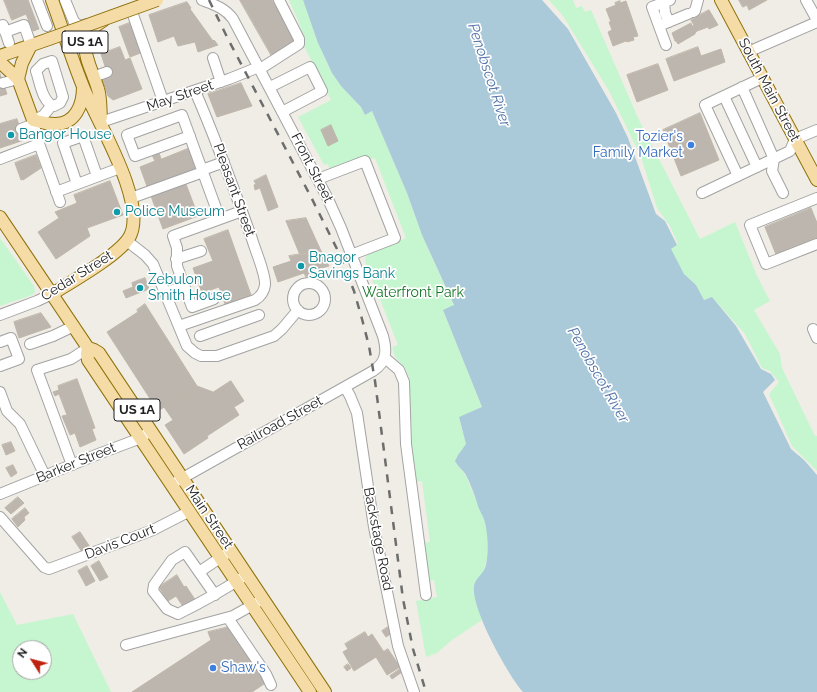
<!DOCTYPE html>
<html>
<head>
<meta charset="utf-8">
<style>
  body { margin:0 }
  #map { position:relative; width:817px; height:692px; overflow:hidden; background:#efede6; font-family:Raleway,sans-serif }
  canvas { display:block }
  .north { position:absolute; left:12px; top:640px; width:40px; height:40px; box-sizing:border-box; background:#fff; border:1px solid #a5a5a5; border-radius:50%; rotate:306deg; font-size:11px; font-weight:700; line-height:16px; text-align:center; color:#1f1f1f }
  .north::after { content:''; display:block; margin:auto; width:14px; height:18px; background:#bf230f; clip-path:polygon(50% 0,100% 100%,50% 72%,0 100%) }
</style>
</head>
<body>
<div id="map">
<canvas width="817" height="692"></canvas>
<div class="north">N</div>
</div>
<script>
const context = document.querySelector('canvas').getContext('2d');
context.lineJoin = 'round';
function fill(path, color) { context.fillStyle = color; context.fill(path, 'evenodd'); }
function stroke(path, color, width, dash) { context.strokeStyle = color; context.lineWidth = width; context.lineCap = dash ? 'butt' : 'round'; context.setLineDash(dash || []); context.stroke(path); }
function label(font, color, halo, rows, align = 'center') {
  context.font = font + ' Raleway,sans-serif'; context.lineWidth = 3.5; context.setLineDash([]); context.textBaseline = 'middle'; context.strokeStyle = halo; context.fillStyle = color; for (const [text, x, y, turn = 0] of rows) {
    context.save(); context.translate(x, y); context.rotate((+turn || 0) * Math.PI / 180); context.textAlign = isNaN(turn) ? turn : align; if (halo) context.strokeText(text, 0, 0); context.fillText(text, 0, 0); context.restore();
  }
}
const park = new Path2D(`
  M 289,0 L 303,0 C 314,27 320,55 336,79 C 344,92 359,100 365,114 L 372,111 L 407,193 L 422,235 L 454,306 L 443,310 L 482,407 L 459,418 L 466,444 L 456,458 L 456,463 L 466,476 L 485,522 L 487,531 L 487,559 L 475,597 L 482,620 L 452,640 L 437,653 L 426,657 L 416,601 L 437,597 L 434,580 L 428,581 L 423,543 L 430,542 L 422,481 L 415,482 L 410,443 L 412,440 L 409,377 L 405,368 L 395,357 L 392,347 L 398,345 L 365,261 L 367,254 L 406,238 L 375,158 L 330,170 L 328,164 L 324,165 L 298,117 L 331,100 L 303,44 C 306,35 293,9 289,0 Z
  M 549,0 L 573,0 L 576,8 L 582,6 L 585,12 L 591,10 L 639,120 L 700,239 L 735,222 L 757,276 L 770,301 L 754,310 L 780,354 L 782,368 L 815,436 L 817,436 L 817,471 L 792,446 L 769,394 L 779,382 L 770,371 L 762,368 L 745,334 L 712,297 L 704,300 L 696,285 L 684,274 L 670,249 L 678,244 L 670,226 L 657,208 L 641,157 L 609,91 L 563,16 Z
  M 0,238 L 34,286 L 35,292 L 32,295 L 0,306 Z
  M 0,592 L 17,625 L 73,614 L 111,692 L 0,692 ZM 20,648 L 44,648 L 44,672 L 20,672 Z`);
const water = new Path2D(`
  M 303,0 L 542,0 L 568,29 L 616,113 L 628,138 L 656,214 L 665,221 L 677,245 L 671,249 L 684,274 L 696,285 L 704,300 L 712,297 L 736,326 L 761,369 L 771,374 L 775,380 L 763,392 L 791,449 L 804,460 L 817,475 L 817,692 L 523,692 C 508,675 471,609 474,586 C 475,579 482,575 485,568 C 489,559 488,533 485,523 C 484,517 480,512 478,506 C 475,496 471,485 466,475 C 463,470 458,467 455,461 L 458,455 L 466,444 L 459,417 L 482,407 L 443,310 L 454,305 L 422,235 L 407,193 L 372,111 L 365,115 L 361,107 L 341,86 L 332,73 L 318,43 Z`);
const building = new Path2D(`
  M 4,0 L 28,0 L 39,29 L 33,31 L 26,14 L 12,20 Z
  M 240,0 L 272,0 L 295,40 L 292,46 L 273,58 Z
  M 739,0 L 767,0 L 749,10 L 747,5 L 743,7 Z
  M 620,1 L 620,3 L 626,1 L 638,36 L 633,37 L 634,40 L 627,42 L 626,41 L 613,46 L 608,32 L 612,30 L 609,22 L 611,22 L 606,9 L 616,5 L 615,3 Z
  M 187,2 L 191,8 L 190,9 L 213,41 L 214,40 L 218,45 L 198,52 L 195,42 L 178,46 L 174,36 L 158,42 L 149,15 Z
  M 709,10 L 718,25 L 709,29 L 708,27 L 697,31 L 695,33 L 695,34 L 678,44 L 676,41 L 675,41 L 672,33 L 691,23 L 692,26 L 694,25 L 691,20 Z
  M 132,22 L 143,52 L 130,57 L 119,27 Z
  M 120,47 L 125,60 L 130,58 L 142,89 L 113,100 L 108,96 L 102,78 L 108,75 L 101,54 Z
  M 698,47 L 701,56 L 721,49 L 725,62 L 674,81 L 666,59 Z
  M 658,64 L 668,90 L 637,102 L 627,75 Z
  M 0,74 L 7,94 L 0,96 Z
  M 241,83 L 252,106 L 217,117 L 208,94 Z
  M 700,113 L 719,160 L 681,176 L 663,130 Z
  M 17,119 L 24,140 L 0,148 L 0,124 Z
  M 331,125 L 338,141 L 328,146 L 321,130 Z
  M 190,148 L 198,170 L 148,189 L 140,167 L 155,161 L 152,155 L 159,153 L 161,159 Z
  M 36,155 L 41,168 L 23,180 L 23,179 L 21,180 L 15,163 Z
  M 266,175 L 278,207 L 268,211 L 260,188 L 255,190 L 254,185 L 256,184 L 254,181 Z
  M 110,181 L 123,215 L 87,228 L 90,236 L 56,259 L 38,232 L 59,218 L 55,212 L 77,203 L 74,195 Z
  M 186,184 L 198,216 L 163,229 L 151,196 Z
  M 811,208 L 817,223 L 817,242 L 777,257 L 765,227 Z
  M 306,218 L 321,251 L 300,255 L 286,221 Z
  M 228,230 L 251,295 L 225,304 L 219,287 L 202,293 L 193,268 L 213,261 L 204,239 Z
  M 321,251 L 329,266 L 318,269 L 319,273 L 306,277 L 304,273 L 278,282 L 273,267 L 291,261 L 289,256 Z
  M 145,278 L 149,289 L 126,298 L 123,291 L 133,287 L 132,283 Z
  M 145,304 L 197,386 L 158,411 L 107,332 L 138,312 L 137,310 Z
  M 41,313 L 51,327 L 19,338 L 14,322 Z
  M 77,379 L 95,428 L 92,429 L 96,440 L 80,447 L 75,433 L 70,435 L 62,416 L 67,415 L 59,394 L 55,396 L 53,392 L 59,390 L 58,386 Z
  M 231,381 L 244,401 L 234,407 L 239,415 L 207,436 L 208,438 L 184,454 L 165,425 L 173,420 L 164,407 L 197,386 L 213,392 Z
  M 11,442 L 15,451 L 6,455 L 2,445 Z
  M 13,465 L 17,473 L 11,477 L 6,468 Z
  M 18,497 L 24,503 L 11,514 L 5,508 Z
  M 25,508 L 29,513 L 24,517 L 25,520 L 18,527 L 12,519 Z
  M 80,532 L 90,547 L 82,552 L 72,537 Z
  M 99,561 L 108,577 L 100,581 L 91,566 Z
  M 87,566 L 95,581 L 86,586 L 78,571 Z
  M 177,575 L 184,587 L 186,586 L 196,601 L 184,608 L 176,596 L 168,601 L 159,587 Z
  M 229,627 L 267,682 L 252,692 L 132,692 L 211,640 L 208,632 Z
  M 388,627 L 392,633 L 386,637 L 382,631 Z
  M 365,632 L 368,637 L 372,634 L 384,652 L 354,671 L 343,652 L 348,649 L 345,644 Z
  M 388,649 L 400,667 L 387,675 L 376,657 Z
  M 348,664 L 351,668 L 347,671 L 344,667 Z
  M 400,669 L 402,672 L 392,679 L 390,676 Z`);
const minor = new Path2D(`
  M 37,0 L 47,26
  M 65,0 L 74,22 L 80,26 L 87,24
  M 806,0 L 817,20
  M 664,2 L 665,13 L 669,22
  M 131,9 L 163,101
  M 693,12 L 695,11 L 698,0
  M 0,26 L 3,25 L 9,43
  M 659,26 L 688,14
  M 5,32 L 24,25 L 31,45
  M 666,45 L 652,7 L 670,0
  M 748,52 L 817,22
  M 213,58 L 221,82
  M 52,61 L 63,97 L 60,103 L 54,106 C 42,102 40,82 36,71 L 43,64 Z
  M 260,69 L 299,44 L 299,39 L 279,0
  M 93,77 L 107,72
  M 3,83 L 18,79
  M 270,87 L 310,67 L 322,91 L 282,112
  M 742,87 L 774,159 L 772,171 L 783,193
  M 724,96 L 757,167
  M 52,105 L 43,116 L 33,120 L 37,138 L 60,202
  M 101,122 L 229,79 L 259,67
  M 21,129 L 34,124
  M 190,136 L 135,156 L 127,135 L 182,115 L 220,219 L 173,236 L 177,248 L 177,266 L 192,307 L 214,299
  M 0,159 L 39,144
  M 202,170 L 224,162
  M 738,176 L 705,105 L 762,78
  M 318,179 L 365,161 L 395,238 L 351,255
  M 77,184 L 63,143 L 83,136 L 97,176
  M 56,192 L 120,168
  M 702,193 L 790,151 L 795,139 L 817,130
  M 131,198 L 203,172
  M 817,198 L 750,225 L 766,264 L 817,244
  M 220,219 L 242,211
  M 127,241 L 145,255 L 153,264 L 187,346 L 195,353 L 201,356 L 217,356 L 274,336 L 282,329 L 298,310
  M 176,259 L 201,251
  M293 299a16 16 0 1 1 32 0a16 16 0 1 1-32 0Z
  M 165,293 L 184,286
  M 0,315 L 37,301 L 52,294
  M 179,326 L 255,300 C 260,297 264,292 265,285 C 266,274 255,250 252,239 C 234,189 216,139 195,91
  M 813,329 L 817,338
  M 200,336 L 259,315
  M 0,342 L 11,338 L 19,359 L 0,366
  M 30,344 L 53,336 L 74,326
  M 385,358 L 399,370 L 404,382 L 406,444 L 426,595
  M 345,387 L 350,396 L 357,413 L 374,527 L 398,646 L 414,692
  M 0,392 L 7,411 L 20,424 L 45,476
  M 72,465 L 37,370 L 71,359 L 88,348
  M 172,484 L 373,371 C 387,362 387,350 383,336 L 341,228 L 328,199 L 233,19 C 225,8 215,5 202,0
  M 0,494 L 101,453 L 141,438 L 146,434
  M 0,517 L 44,567 L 49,569 L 153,530 L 190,511
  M 199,572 L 226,554
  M 215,595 L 185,552 L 172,560 L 154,585 L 153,591 L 167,609 L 178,614 C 200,603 222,591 243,577
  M 228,618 L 266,674 L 271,685
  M 126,645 L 233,616 L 258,602`);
const major = new Path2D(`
  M 52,0 C 63,30 72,60 84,89 C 98,123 147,202 130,236 C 121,254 71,282 52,294
  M 721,0 L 817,180
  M 0,56 L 49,39
  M 0,62 L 18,79 L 33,120 C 40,122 48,124 55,124 C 76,124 83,104 83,87
  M 18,79 L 22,63 L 31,45
  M 101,117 C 100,108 101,98 98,89 C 90,62 71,39 104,20
  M 0,217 L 88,348 L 94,350 L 99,353 L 325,692
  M 88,348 L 87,354 L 88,360 L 310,692`);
const rail = new Path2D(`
  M 209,0 L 228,39 L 311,197 L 338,251 L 354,291 L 362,319 L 369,346 L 375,381 L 403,599 L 413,649 L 426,692`);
const majorBridge = new Path2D(`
  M 49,39 L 157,0`);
const markers = [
  [11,135,4,"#0f9aa8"],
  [691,145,4,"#3f7fe0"],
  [117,212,4,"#0f9aa8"],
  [301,266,4,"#0f9aa8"],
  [140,288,4,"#0f9aa8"],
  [213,668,4,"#3f7fe0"]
];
const shields = [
  [85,42,46],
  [137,410,46]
];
const shieldNames = [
  ["US 1A",85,42],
  ["US 1A",137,410]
];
const streetNames = [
  ["South Main Street",769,90,62],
  ["May Street",180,96,-19],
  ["Front Street",312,168,63],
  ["Pleasant Street",234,190,70],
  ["Cedar Street",77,276,-32],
  ["Railroad Street",280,423,-29],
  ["Barker Street",76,463,-22],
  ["Main Street",209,517,56],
  ["Backstage Road",378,539,79],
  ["Davis Court",120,542,-21]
];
const cultureNames = [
  ["Bangor House",19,135],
  ["Police Museum",125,212],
  ["Bnagor",309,258],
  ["Savings Bank",309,274],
  ["Zebulon",148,280],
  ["Smith House",148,296]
];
const shopNames = [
  ["Tozier's",683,137],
  ["Family Market",683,153],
  ["Shaw's",221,668,"left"]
];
const parkNames = [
  ["Waterfront Park",413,293]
];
const waterNames = [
  ["Penobscot River",489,75,72],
  ["Penobscot River",598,375,60]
];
fill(park, '#c6f6d0');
fill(water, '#aac9d9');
fill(building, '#bcb6af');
stroke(building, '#c0b6a9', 1);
stroke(minor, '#a3a3a3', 12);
stroke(major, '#8f720b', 14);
stroke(minor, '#fff', 10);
stroke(major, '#f5dba5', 12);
stroke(rail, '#6d6d6d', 2.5, [8, 8]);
stroke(majorBridge, '#8f720b', 14, []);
stroke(majorBridge, '#f5dba5', 12);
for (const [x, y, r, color] of markers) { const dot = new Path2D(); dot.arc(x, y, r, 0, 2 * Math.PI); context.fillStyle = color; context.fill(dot); stroke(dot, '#fff', 1.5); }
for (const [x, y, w] of shields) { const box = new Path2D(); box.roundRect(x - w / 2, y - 11, w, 22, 3); context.fillStyle = '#fff'; context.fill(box); stroke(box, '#1f1f1f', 1); }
label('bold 13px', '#1f1f1f', null, shieldNames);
label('14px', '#1f1f1f', '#fff', streetNames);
label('14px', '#0d838f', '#fff', cultureNames, 'left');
label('14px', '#366cbe', '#fff', shopNames, 'right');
label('14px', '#147627', '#fff', parkNames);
label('italic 15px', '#5273a8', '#fff', waterNames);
</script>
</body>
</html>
